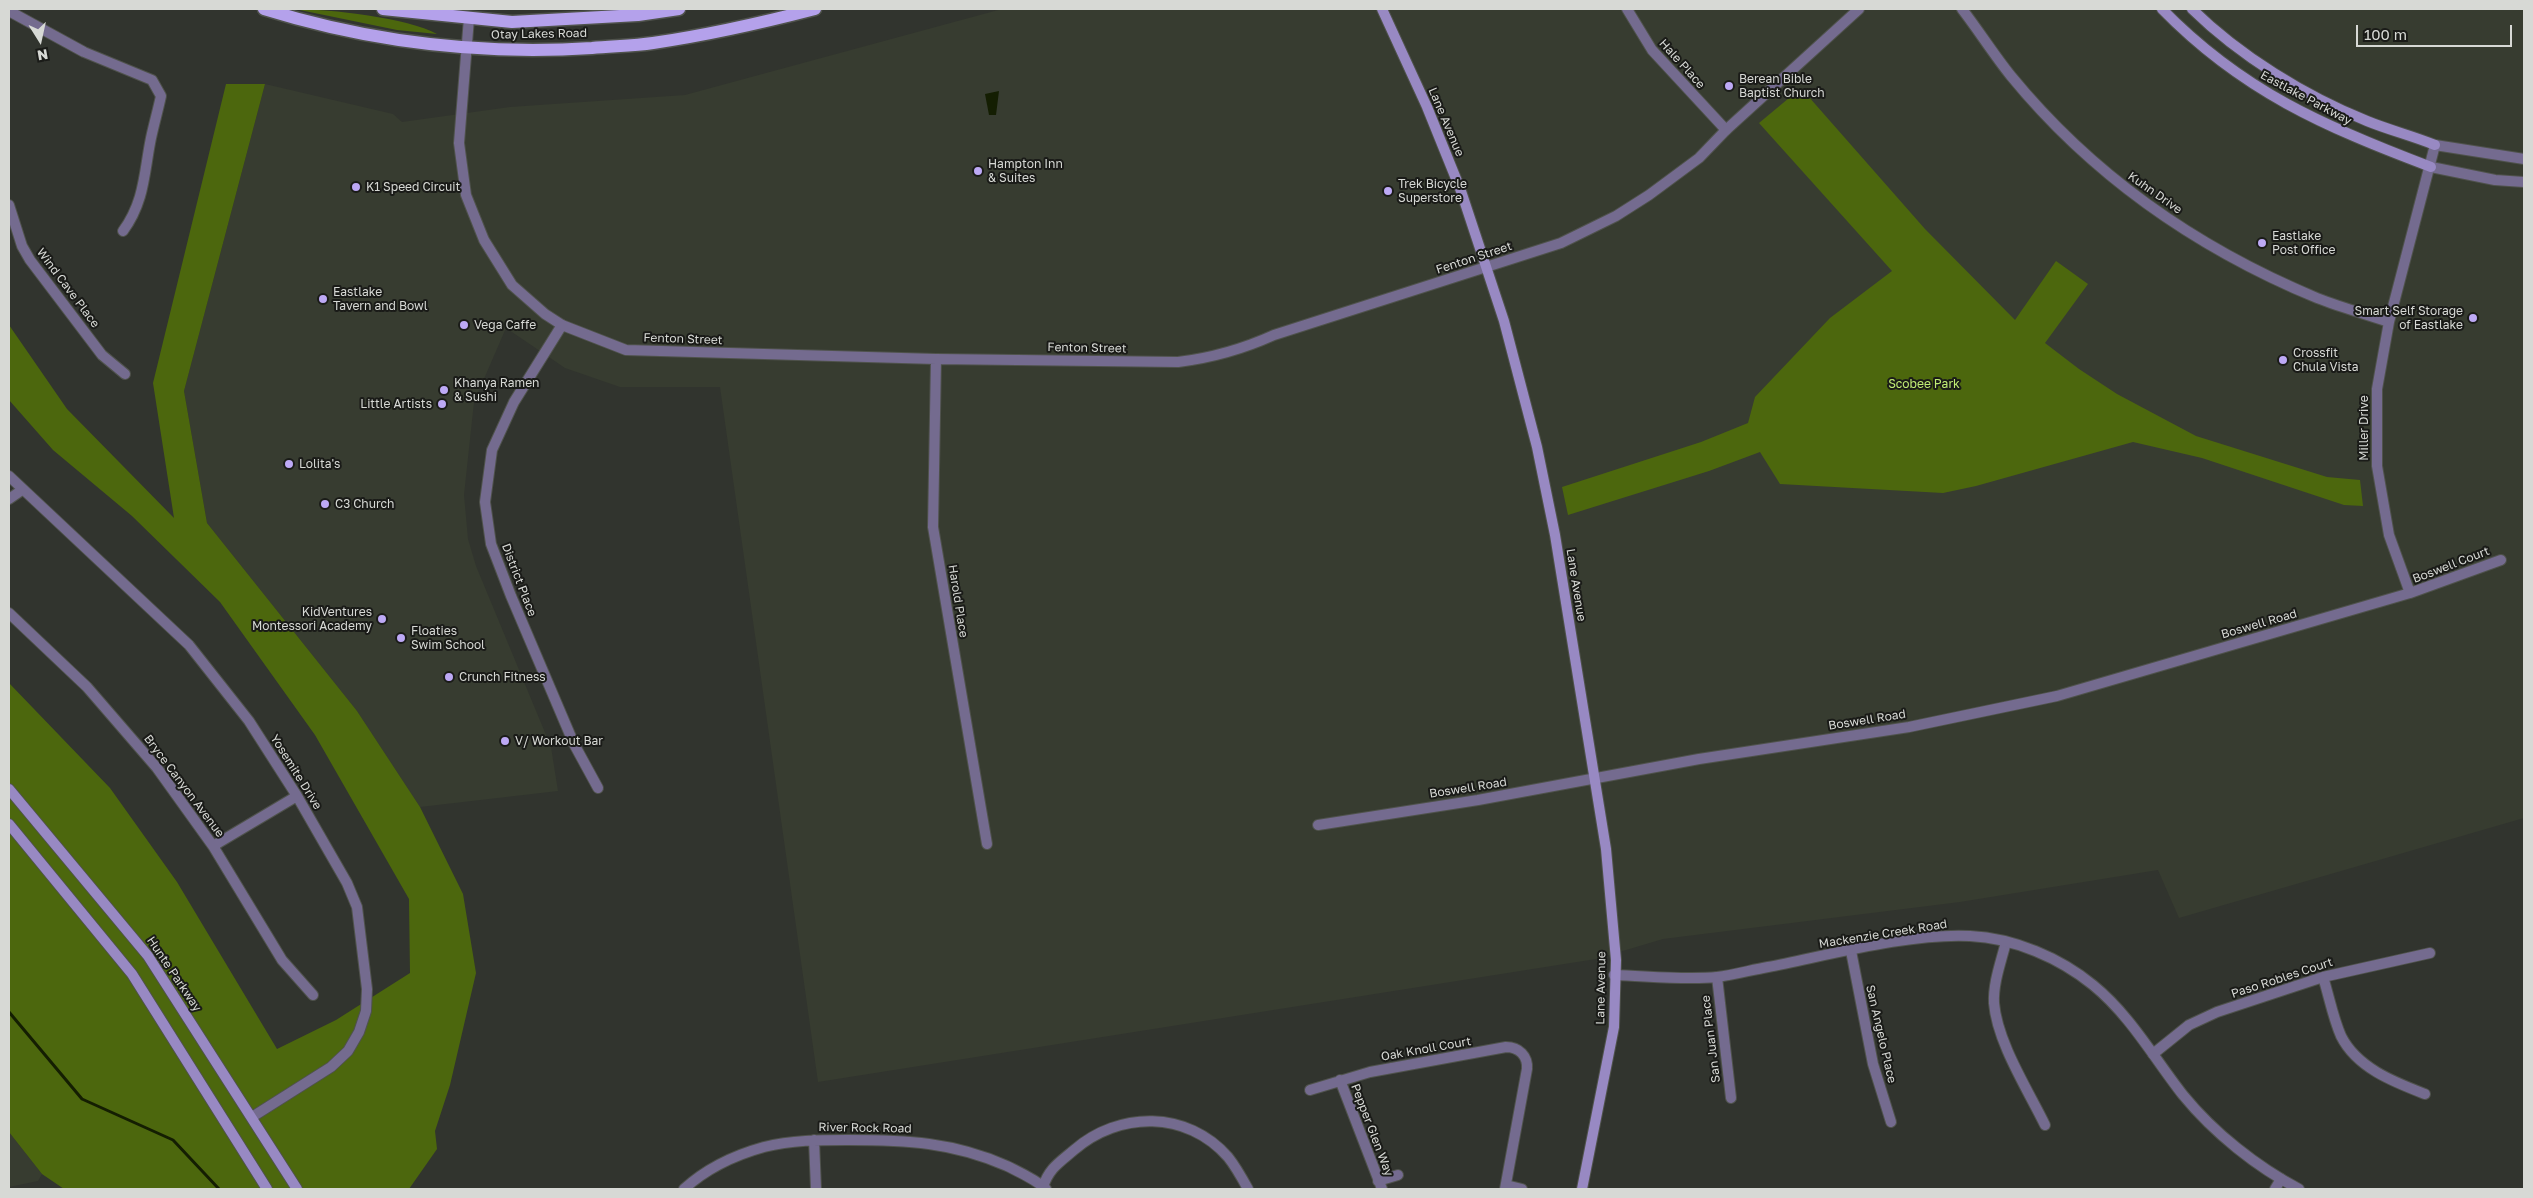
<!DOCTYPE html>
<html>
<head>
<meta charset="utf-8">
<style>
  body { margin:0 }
  #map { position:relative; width:2533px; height:1198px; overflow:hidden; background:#31342e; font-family:"Golos Text",sans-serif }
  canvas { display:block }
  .frame { position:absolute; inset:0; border:10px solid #d7d9d5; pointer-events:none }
  .north { position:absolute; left:15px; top:15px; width:50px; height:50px; -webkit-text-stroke:4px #1a1b18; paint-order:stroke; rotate:170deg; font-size:14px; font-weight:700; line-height:20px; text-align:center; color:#d7d9d5 }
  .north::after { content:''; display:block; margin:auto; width:18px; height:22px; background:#d7d9d5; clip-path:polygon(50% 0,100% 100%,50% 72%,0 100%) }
  .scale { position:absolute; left:2356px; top:25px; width:156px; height:22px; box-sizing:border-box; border:2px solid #d7d9d5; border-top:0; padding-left:6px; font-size:15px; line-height:18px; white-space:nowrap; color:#d7d9d5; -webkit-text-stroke:4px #1a1b18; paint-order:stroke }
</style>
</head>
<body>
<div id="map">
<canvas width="2533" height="1198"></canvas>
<div class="frame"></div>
<div class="north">N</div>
<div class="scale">100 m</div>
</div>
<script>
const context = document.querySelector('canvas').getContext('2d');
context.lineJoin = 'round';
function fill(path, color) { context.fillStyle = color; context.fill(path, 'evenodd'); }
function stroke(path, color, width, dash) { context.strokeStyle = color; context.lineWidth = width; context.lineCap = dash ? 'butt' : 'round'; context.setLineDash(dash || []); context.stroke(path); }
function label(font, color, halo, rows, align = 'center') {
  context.font = font + ' "Golos Text",sans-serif'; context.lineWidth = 4; context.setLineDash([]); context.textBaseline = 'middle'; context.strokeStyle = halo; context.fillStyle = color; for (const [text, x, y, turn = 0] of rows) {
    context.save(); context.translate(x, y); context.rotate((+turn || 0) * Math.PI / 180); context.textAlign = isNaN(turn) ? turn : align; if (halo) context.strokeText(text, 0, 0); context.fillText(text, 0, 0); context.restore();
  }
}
const built = new Path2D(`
  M 1002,9 L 2524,9 L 2524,818 L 2179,918 L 2158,870 L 1960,902 L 1663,939 L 1596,959 L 818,1082 L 720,387 L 620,387 L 565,368 L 506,328 L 474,402 L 464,495 L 468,539 L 476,566 L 551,747 L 558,791 L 420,807 L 357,711 L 207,523 L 184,391 L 265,84 L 393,114 L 402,122 L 510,107 L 685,95 Z
  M 9,1132 L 42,1174 L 38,1181 L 9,1187 Z`);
const green = new Path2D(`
  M 295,9 C 330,9 408,18 437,34 L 397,30 Z
  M 226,84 L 265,84 L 184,391 L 207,523 L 357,711 L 420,807 L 463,894 L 476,973 L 450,1085 L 435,1131 L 437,1149 L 409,1189 L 64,1189 L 42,1174 L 9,1132 L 9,683 L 110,788 L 177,882 L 277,1049 L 336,1020 L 410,973 L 409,899 L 315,735 L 220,602 L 132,516 L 53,450 L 9,400 L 9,325 L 67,409 L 174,518 L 153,383 Z
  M 1801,88 L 1925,229 L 2015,320 L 2056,261 L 2088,284 L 2045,343 L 2079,369 L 2117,394 L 2196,436 L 2327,477 L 2360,480 L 2363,506 L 2344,505 L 2202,458 L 2133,442 L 1976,486 L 1943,493 L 1780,484 L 1760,452 L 1709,471 L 1568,515 L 1562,487 L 1701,442 L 1748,423 L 1755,397 L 1830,318 L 1892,271 L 1759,123 Z`);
const water = new Path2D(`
  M 999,91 L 996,115 L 989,115 L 985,94 Z`);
const stream = new Path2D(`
  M 9,1012 L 82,1099 L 173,1140 L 219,1189`);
const minor = new Path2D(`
  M 1627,9 L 1652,50 L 1726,130
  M 9,11 L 84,52 L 152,80 L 161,96 C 158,110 154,124 151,138 C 144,172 145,201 123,231
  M 9,205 L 22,246 L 30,260 L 102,355 L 125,374
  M 562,325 L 514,402 L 492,450 L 485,502 L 491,544 L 511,596 L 574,744 L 598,788
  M 9,476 L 189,645 L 249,721 L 297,796 L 347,883 L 357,907 L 367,989 L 366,1011 L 359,1032 L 348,1051 L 331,1067 L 252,1117
  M 9,499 L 22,490
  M 9,613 L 87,687 L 157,768 L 213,846 L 282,960 L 313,995
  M 213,846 L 297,796
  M 2006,942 C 2001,962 1993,983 1994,1003 C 1997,1042 2028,1090 2045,1125
  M 1851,951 L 1873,1064 L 1891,1122
  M 1717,977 L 1731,1098
  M 2323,977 C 2329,996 2333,1018 2341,1036 C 2357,1068 2394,1082 2425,1094
  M 2153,1054 L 2189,1025 L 2217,1012 L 2323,977 L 2430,953
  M 1340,1080 L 1382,1189
  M 1310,1090 L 1370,1072 L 1506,1047 C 1519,1047 1528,1056 1527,1069 L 1505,1189
  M 814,1140 L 816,1189
  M 1378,1181 L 1398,1175
  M 1506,1185 L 1522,1189
  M 1043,1187 C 1049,1168 1060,1162 1074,1150 C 1119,1111 1187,1110 1228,1157 C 1236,1167 1242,1178 1248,1189
  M 684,1189 C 707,1168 735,1155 764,1147 C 792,1140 819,1140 847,1140 C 906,1140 953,1142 1007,1166 C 1021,1173 1035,1179 1046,1189
  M 2275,1189 L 2281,1179`);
const tertiary = new Path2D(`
  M 1962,9 C 1979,31 1994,55 2011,76 C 2093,176 2199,249 2317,298 C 2340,307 2365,314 2389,322
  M 469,18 L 459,143 L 466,195 L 484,240 L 512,285 L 545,314 L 562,325 L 626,350 L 936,359 L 1178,362 C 1211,358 1243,349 1274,335 L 1561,243 L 1616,216 L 1649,195 L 1699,158 L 1726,130 L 1859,9
  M 2431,167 L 2495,180 L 2524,182
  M 936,359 L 933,527 L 987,844
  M 2410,593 L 2389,535 L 2377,466 L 2377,389 L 2389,322 L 2435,145 L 2524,159
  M 1318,825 L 1478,800 L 1699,759 L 1909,727 L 2057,696 L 2410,593 L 2501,560
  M 1614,975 C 1648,976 1684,980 1717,977 C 1734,975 1751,970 1768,967 C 1829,955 1909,933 1970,936 C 2014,938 2060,958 2093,985 C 2130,1015 2154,1058 2183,1095 C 2214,1133 2257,1167 2299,1189`);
const secondary = new Path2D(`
  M 1382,9 L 1427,107 L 1461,191 L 1504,321 L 1537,447 L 1555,535 L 1606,849 L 1616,960 L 1614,1027 L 1582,1189
  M 2162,9 C 2242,91 2325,127 2431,167
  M 2192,9 C 2240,56 2305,96 2367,121 C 2389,130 2413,136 2435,145
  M 9,789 L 148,956 L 297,1189
  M 9,824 L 132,974 L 267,1189`);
const primary = new Path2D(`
  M 264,9 C 370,42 481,55 592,48 C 612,46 633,46 653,43 C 708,35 761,23 815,9
  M 383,9 L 512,22 L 638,15 L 679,9`);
const markers = [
  [1729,86,5,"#bda9f5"],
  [978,171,5,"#bda9f5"],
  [356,187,5,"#bda9f5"],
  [1388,191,5,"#bda9f5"],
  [2262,243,5,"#bda9f5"],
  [323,299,5,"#bda9f5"],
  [2473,318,5,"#bda9f5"],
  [464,325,5,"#bda9f5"],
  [2283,360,5,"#bda9f5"],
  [444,390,5,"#bda9f5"],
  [442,404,5,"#bda9f5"],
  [289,464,5,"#bda9f5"],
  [325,504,5,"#bda9f5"],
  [382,619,5,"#bda9f5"],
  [401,638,5,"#bda9f5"],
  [449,677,5,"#bda9f5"],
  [505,741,5,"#bda9f5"]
];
const streetNames = [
  ["Otay Lakes Road",539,34,-1],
  ["Hale Place",1682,64,48],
  ["Eastlake Parkway",2306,98,28],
  ["Lane Avenue",1446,122,67],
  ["Kuhn Drive",2155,193,35],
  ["Fenton Street",1474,258,-18],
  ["Wind Cave Place",68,288,53],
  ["Fenton Street",683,339,2],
  ["Fenton Street",1087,348,1],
  ["Miller Drive",2364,428,-90],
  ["Boswell Court",2451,565,-21],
  ["District Place",519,580,69],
  ["Lane Avenue",1576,585,81],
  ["Harold Place",958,601,81],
  ["Boswell Road",2259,624,-16],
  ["Boswell Road",1867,720,-9],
  ["Yosemite Drive",296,772,58],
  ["Bryce Canyon Avenue",184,786,53],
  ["Boswell Road",1468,788,-9],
  ["Mackenzie Creek Road",1883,934,-9],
  ["Hunte Parkway",174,974,56],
  ["Paso Robles Court",2282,978,-18],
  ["Lane Avenue",1601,988,-89],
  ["San Angelo Place",1881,1034,77],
  ["San Juan Place",1711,1039,-97],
  ["Oak Knoll Court",1426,1049,-10],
  ["River Rock Road",865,1128,1],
  ["Pepper Glen Way",1372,1130,69]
];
const poiNames = [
  ["Berean Bible",1739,79],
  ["Baptist Church",1739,93],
  ["Hampton Inn",988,164],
  ["& Suites",988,178],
  ["Trek Bicycle",1398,184],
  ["Superstore",1398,198],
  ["K1 Speed Circuit",366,187],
  ["Eastlake",2272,236],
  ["Post Office",2272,250],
  ["Eastlake",333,292],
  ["Tavern and Bowl",333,306],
  ["Smart Self Storage",2463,311,"right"],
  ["of Eastlake",2463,325,"right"],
  ["Vega Caffe",474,325],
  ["Crossfit",2293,353],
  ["Chula Vista",2293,367],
  ["Khanya Ramen",454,383],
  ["& Sushi",454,397],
  ["Little Artists",432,404,"right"],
  ["Lolita's",299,464],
  ["C3 Church",335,504],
  ["KidVentures",372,612,"right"],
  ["Montessori Academy",372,626,"right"],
  ["Floaties",411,631],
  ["Swim School",411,645],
  ["Crunch Fitness",459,677],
  ["V/ Workout Bar",515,741]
];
const parkNames = [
  ["Scobee Park",1924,384]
];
fill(built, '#373c30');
fill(green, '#4c670d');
fill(water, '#141e02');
stroke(stream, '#141e02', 3);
stroke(minor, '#4f524c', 12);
stroke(tertiary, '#4f524c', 12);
stroke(secondary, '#4f524c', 12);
stroke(primary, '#4f524c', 15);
stroke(minor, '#746b8f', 10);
stroke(tertiary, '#746b8f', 10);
stroke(secondary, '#9889c3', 10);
stroke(primary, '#b4a1eb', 12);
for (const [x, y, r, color] of markers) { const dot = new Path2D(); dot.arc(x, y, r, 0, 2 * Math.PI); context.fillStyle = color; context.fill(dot); stroke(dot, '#1a1b18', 2); }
label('12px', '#d7d9d5', '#1a1b18', streetNames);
label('12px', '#d7d9d5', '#1a1b18', poiNames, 'left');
label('12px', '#c0ed74', '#1a1b18', parkNames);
</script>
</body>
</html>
